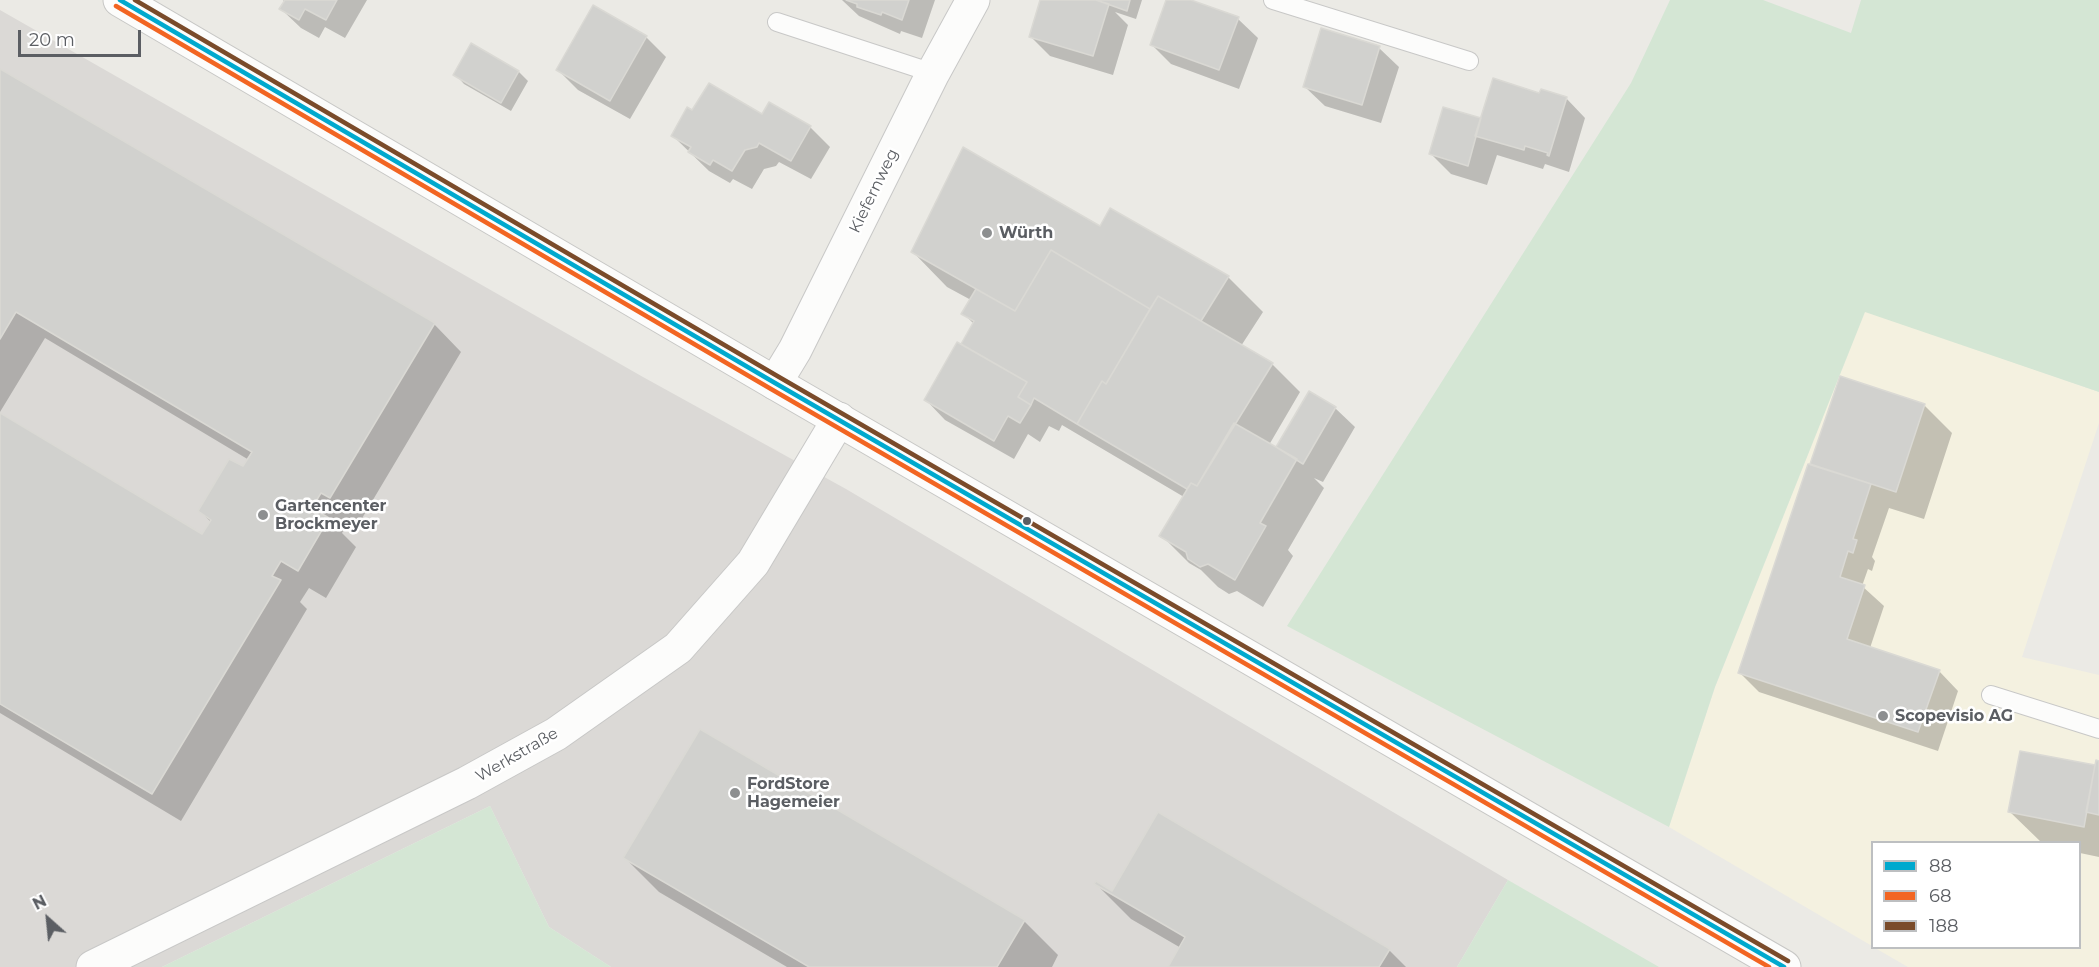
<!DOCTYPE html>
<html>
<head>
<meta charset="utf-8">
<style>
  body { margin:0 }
  #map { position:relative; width:2099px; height:967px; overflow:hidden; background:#ebeae5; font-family:Montserrat,sans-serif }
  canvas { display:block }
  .legend { position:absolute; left:1871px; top:841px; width:210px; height:108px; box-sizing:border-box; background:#fff; border:2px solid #bdbfc1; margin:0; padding:8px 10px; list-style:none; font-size:18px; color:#5b5e63 }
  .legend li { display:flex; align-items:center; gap:12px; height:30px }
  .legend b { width:30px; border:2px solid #bdbfc1 }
  .north { position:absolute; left:18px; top:889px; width:60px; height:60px; -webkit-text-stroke:4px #fff; paint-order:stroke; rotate:333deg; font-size:16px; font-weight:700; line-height:24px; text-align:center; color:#5b5e63 }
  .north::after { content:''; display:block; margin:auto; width:21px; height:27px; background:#5b5e63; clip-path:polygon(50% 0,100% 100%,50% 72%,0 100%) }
  .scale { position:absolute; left:18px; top:30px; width:123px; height:27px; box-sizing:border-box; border:3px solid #5b5e63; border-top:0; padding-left:8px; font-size:18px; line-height:21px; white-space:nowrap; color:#5b5e63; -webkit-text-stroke:4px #fff; paint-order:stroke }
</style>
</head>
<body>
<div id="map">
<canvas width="2099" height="967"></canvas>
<ul class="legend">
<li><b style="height:8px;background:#00a9ce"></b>88</li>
<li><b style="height:8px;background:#f26522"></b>68</li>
<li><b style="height:8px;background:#7a4b2a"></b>188</li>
</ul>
<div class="north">N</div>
<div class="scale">20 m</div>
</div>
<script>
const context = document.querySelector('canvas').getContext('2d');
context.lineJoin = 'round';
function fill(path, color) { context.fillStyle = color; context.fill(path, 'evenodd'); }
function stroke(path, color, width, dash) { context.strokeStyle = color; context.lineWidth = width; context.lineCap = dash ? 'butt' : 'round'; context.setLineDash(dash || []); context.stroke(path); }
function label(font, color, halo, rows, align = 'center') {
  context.font = font + ' Montserrat,sans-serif'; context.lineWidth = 5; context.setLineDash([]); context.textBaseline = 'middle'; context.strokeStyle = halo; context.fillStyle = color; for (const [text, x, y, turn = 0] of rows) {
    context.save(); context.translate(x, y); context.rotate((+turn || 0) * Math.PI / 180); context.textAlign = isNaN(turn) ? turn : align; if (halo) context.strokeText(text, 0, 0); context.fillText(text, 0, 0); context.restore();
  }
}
const commercial = new Path2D(`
  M 1865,311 L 2099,392 L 2099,423 L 2022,657 L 2099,675 L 2099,967 L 1908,967 L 1875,948 L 2080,948 L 2080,842 L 1872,842 L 1872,946 L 1669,827 L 1715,687 Z`);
const industrial = new Path2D(`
  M 0,10 L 643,377 L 846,489 L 1508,880 L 1457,967 L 611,967 L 549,927 L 490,806 L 162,967 L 0,967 Z`);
const green = new Path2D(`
  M 1670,0 L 1763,0 L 1851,33 L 1861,0 L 2099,0 L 2099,392 L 1865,312 L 1715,687 L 1669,827 L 1287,626 L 1631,83 Z
  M 490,806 L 549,927 L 611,967 L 162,967 Z
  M 1508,880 L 1659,967 L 1457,967 Z`);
const shadow = new Path2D(`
  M 283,0 L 367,0 L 345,38 L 325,27 L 319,38 L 301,28 L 281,9 L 285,2 Z
  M 842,0 L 935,0 L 922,38 L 901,31 L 900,34 L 859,16 Z
  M 1042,0 L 1142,0 L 1136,19 L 1115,12 L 1128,25 L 1113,75 L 1050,56 L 1031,37 Z
  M 1168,0 L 1186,0 L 1238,19 L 1258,38 L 1239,89 L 1171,64 L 1152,45 Z
  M 594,7 L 646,37 L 666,57 L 630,119 L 578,90 L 558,70 Z
  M 1379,48 L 1399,67 L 1381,123 L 1325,106 L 1305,87 Z
  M 0,71 L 434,324 L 461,352 L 358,525 L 349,520 L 342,533 L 356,547 L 326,598 L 309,588 L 300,602 L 307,609 L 181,821 L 0,713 L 0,415 L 203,536 L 211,522 L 200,511 L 243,468 L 249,460 L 45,338 L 0,412 Z
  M 519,72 L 528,81 L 511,111 L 464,84 L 455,74 Z
  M 1540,94 L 1566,98 L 1585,118 L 1569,172 L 1545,164 L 1543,169 L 1497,155 L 1487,185 L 1451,174 L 1431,154 L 1482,120 Z
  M 770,104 L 810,127 L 830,147 L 811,179 L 779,162 L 776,166 L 764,169 L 752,189 L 733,179 L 730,183 L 709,171 L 673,136 L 693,112 L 763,116 Z
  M 1101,228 L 1228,277 L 1263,312 L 1241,346 L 1272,364 L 1300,392 L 1269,445 L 1282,452 L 1335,408 L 1355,427 L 1323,482 L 1314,478 L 1324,488 L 1288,550 L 1293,556 L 1263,607 L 1237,591 L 1229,594 L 1218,587 L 1201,570 L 1189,563 L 1161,535 L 1184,497 L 1062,425 L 1059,431 L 1049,426 L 1040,442 L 1028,434 L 1014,459 L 945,420 L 926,400 L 974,324 L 963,313 L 971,300 L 947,287 L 913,252 Z
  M 1924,405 L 1952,433 L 1924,519 L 1889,508 L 1872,557 L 1875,561 L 1872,571 L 1868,569 L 1862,586 L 1884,606 L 1870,648 L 1939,671 L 1958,691 L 1938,751 L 1759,692 L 1739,672 L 1816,468 L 1812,464 Z
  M 2099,762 L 2099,857 L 2080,853 L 2080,842 L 2041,842 L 2010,812 L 2094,766 L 2096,768 Z
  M 625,858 L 1024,921 L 1058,955 L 1052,967 L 787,967 L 659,892 Z
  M 1096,884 L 1113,893 L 1389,950 L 1406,967 L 1170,967 L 1181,948 L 1131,919 Z`);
const building = new Path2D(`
  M 285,0 L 337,0 L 326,20 L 305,9 L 299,20 L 279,9 Z
  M 846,0 L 909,0 L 902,20 L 882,12 L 881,15 L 857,7 L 857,4 Z
  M 1040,0 L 1096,0 L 1109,4 L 1093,56 L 1029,37 Z
  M 1096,0 L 1130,0 L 1127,11 Z
  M 1166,0 L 1191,0 L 1239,17 L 1219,70 L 1150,45 Z
  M 593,5 L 647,36 L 610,101 L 556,70 Z
  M 1321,28 L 1380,46 L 1362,105 L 1303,87 Z
  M 471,43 L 519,71 L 501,103 L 453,75 Z
  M 0,69 L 435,323 L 330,498 L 321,493 L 312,508 L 329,518 L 298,571 L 281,561 L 272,576 L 281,580 L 152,794 L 0,704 L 0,413 L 202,534 L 211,520 L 198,511 L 229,459 L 243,466 L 252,452 L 16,312 L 0,339 Z
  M 1493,78 L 1539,93 L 1541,89 L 1567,97 L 1549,156 L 1547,155 L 1548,153 L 1525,146 L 1524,150 L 1475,136 Z
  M 709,83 L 762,114 L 769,102 L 811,126 L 791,161 L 759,143 L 757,147 L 745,150 L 732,171 L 713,160 L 710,165 L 688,152 L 691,147 L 671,136 L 687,107 L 692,110 Z
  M 1443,107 L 1481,118 L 1468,166 L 1429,154 Z
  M 963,147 L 1100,226 L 1110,208 L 1229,276 L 1201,321 L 1158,296 L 1150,309 L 1051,250 L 1015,311 L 911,252 Z
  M 1051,250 L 1150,309 L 1106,384 L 1102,381 L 1077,424 L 1034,398 L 1031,405 L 1018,397 L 1027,382 L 961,344 L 974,321 L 961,314 L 976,289 L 1015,311 Z
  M 1158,296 L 1273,363 L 1197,486 L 1191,483 L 1187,489 L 1077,424 L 1102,381 L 1106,384 Z
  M 957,342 L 1027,382 L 1018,397 L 1031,405 L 1020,423 L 1008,416 L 994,441 L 924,400 Z
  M 1840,376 L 1925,404 L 1896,492 L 1810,464 Z
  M 1309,391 L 1336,407 L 1303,464 L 1276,447 Z
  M 1234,423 L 1297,459 L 1260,523 L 1266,526 L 1235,580 L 1208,564 L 1200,567 L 1188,559 L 1186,552 L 1159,536 L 1191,483 L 1197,486 Z
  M 1808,464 L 1871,484 L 1853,539 L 1857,540 L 1853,553 L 1848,551 L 1840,577 L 1865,585 L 1847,639 L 1940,670 L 1918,732 L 1738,673 Z
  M 700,729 L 1025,920 L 997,967 L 809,967 L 623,858 Z
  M 2020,751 L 2095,765 L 2084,827 L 2008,812 Z
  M 2096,760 L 2099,761 L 2099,815 L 2086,812 Z
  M 1158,812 L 1390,949 L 1379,967 L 1168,967 L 1185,937 L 1094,884 L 1096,881 L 1112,891 Z`);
const lane = new Path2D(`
  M 1273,0 L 1469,61
  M 777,22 L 933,73
  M 1991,695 L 2099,729`);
const street = new Path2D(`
  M 775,383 L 795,350 L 933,73 L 973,0
  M 93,967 L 467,783 L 556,734 L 678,648 L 753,563 L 839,419`);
const secondary = new Path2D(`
  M 120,0 L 775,383 L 1784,967`);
const bus1 = new Path2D(`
  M 120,0 L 775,383 L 1784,967`);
const bus2 = new Path2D(`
  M 116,6 L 771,389 L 1769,967`);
const bus3 = new Path2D(`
  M 135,0 L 779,377 L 1788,961`);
const markers = [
  [987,233,6,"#8d8f90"],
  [263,515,6,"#8d8f90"],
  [1027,521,5,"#5b5e63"],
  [1883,716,6,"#8d8f90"],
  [735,793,6,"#8d8f90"]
];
const streetNames = [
  ["Kiefernweg",874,191,-64],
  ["Werkstraße",517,755,-30]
];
const poiNames = [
  ["Würth",999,233],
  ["Gartencenter",275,506],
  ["Brockmeyer",275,524],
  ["Scopevisio AG",1895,716],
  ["FordStore",747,784],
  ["Hagemeier",747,802]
];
fill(commercial, '#f4f1e0');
fill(industrial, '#dbd9d6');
fill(green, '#d4e6d4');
fill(shadow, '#0003');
fill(building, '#d1d1ce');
stroke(building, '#dad9d4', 1.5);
stroke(lane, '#c8c8c7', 20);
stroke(street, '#c8c8c7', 35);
stroke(secondary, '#c7c7c5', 35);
stroke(lane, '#fcfcfb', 18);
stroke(street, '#fcfcfb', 33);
stroke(secondary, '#fcfcfb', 33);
stroke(bus1, '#00a9ce', 4.5);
stroke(bus2, '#f26522', 4.5);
stroke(bus3, '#7a4b2a', 4.5);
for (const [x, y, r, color] of markers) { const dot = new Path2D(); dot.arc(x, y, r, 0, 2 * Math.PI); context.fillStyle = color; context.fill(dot); stroke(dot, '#fff', 2); }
label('16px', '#5b5e63', '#fff', streetNames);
label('bold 16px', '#5b5e63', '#fff', poiNames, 'left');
</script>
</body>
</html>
